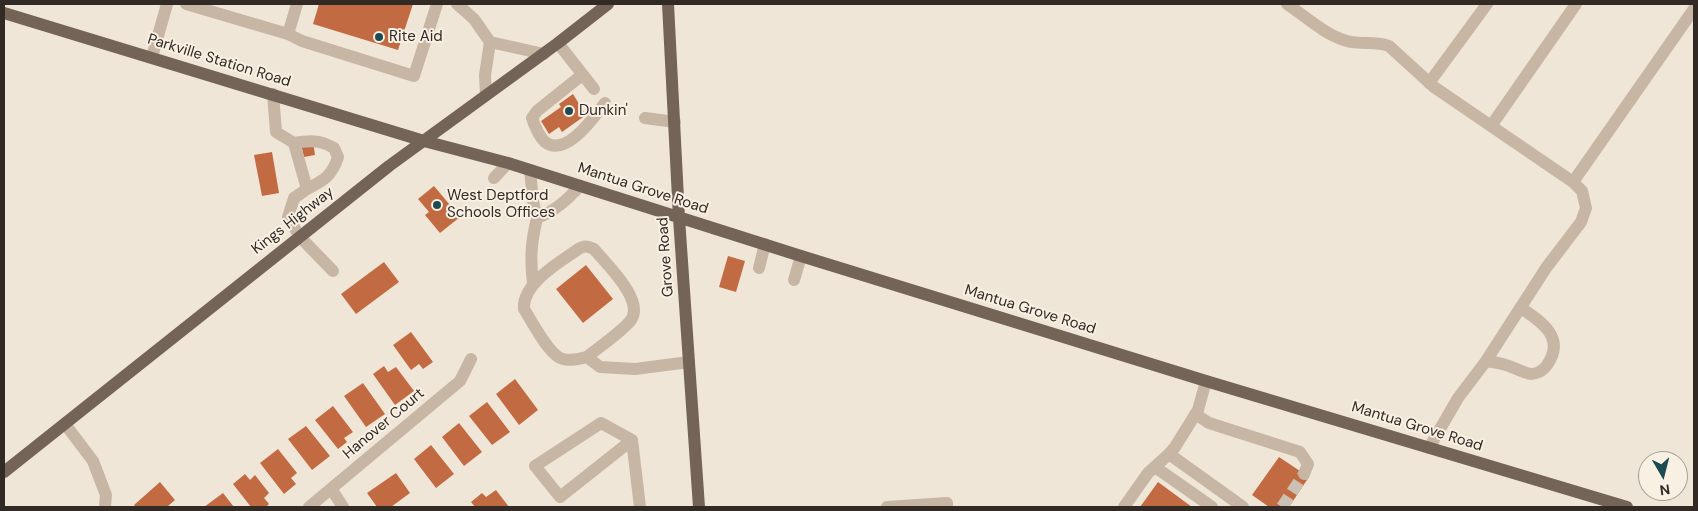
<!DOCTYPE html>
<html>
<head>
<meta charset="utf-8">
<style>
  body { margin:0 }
  #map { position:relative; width:1698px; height:511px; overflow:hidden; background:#f0e6d7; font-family:"DM Sans",sans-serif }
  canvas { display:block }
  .frame { position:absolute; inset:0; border:5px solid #322a25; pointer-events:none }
  .north { position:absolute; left:1638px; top:451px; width:50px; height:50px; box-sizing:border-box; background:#f8f0e3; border:1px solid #a9a197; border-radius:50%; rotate:172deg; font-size:14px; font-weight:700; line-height:20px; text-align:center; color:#322a25 }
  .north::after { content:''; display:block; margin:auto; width:18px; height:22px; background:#1d4b52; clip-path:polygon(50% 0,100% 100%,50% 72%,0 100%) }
</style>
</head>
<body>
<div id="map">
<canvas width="1698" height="511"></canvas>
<div class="frame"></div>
<div class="north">N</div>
</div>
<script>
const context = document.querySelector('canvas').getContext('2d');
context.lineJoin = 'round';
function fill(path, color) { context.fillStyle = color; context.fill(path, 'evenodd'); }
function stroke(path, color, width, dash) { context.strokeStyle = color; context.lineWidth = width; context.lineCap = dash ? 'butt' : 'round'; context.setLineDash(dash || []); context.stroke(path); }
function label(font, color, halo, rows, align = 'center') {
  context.font = font + ' "DM Sans",sans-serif'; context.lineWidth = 4; context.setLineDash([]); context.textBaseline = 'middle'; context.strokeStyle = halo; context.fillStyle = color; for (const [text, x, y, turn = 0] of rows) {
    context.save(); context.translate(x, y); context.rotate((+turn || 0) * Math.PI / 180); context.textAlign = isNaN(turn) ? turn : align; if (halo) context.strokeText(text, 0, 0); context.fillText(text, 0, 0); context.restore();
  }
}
const building = new Path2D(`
  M 319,4 L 413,4 L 398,50 L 313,24 Z
  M 573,94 L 586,115 L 562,132 L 559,127 L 549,134 L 541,121 L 561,107 L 559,104 Z
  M 313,142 L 315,155 L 304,157 L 301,144 Z
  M 272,152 L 279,193 L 262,196 L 254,155 Z
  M 434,186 L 460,217 L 440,233 L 425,215 L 429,212 L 418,199 Z
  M 728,256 L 745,261 L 736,292 L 719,287 Z
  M 384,262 L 399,282 L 356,314 L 341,294 Z
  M 586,265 L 613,299 L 583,323 L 556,289 Z
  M 411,332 L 433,362 L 423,369 L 419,364 L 411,370 L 393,345 Z
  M 384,366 L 388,372 L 396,367 L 414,391 L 395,405 L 373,374 Z
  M 515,379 L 538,410 L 519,425 L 496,394 Z
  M 363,383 L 385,414 L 366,427 L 344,396 Z
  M 487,402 L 510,432 L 492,445 L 469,416 Z
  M 333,406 L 353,432 L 344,438 L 347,442 L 338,449 L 315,420 Z
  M 459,423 L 482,452 L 464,466 L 442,437 Z
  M 306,426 L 330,456 L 312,470 L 288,439 Z
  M 431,445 L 454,474 L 436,488 L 414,459 Z
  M 278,449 L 297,473 L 291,478 L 296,484 L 284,494 L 260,463 Z
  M 1279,457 L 1309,477 L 1289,507 L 1269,507 L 1252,495 Z
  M 396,473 L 410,493 L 391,507 L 377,507 L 367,493 Z
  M 245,474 L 250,480 L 255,475 L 269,493 L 264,498 L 269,504 L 266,507 L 251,507 L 233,484 Z
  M 160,482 L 175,500 L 167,507 L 136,507 L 134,505 Z
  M 1158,482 L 1192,507 L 1140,507 Z
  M 496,490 L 509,507 L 475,507 L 471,502 L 482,493 L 486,497 Z
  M 223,493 L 234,507 L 204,507 Z`);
const minorTunnel = new Path2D(`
  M 1282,507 L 1304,474`);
const minor = new Path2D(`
  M 186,4 L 288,34 L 297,4
  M 457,4 L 474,19 L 490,42 L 485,75 L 486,95
  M 1287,4 C 1305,16 1325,35 1347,41 C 1361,45 1376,41 1389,46 L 1434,87 L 1573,182 L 1582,191 L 1586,208 L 1581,222 L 1546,268 L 1486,361 L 1458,398 L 1429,448
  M 288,34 L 302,41 L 414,76 L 437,4
  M 490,42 L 544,54
  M 558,43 L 594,89
  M 152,57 L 167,4
  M 582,75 L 537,111 L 532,118 C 535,127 538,135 545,142 C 566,158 594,117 605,103
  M 1429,83 L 1487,4
  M 273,94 L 276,132 L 294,143 L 307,189 L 294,198 L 288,217 L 300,237 L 333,271
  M 645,118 L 675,122
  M 1491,126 L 1576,4
  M 294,143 C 310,140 320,140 334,148 L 338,157 C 332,176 324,180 307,189
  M 530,170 L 533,201 L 537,218 C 555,211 567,200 580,186
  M 494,178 L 508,163
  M 1573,182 L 1694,9
  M 759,268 L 765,244
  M 794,280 L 801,256
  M 533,284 C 530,258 531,243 537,218
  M 587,357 C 579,359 571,361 563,359 C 549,356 532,321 524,309 C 522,284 558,263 577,250 C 584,245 587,246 594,249 C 606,264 645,300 631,320 C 624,330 598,348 587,357 L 600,367 L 635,369 L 689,362
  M 1486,361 C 1493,362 1501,363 1509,366 C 1515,368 1523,373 1531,374 C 1537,374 1544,370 1547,365 C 1566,338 1542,322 1521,308
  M 1195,414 L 1209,423 L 1300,452 L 1308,464 L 1304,474
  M 601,423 L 632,440 L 560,497 L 535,466 Z
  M 65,424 L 93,461 L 106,495 L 105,507
  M 632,440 L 640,507
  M 1169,454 L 1243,507
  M 1155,467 L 1212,507
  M 332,490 L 343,507
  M 309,507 L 460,381 L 471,359
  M 887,507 L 947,503 L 947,507
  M 1124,507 L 1148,473 L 1169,454 L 1175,447 L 1198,410 L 1206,381`);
const major = new Path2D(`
  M 668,4 L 679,218 L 699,507
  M 4,13 L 424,141 L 508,163 L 801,256 L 1206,381 L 1627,507
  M 4,472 L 389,166 L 558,43 L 608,4`);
const markers = [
  [379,37,5,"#1d4b52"],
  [569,111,5,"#1d4b52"],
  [437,205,5,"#1d4b52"]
];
const poiNames = [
  ["Rite Aid",389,37],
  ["Dunkin'",579,111],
  ["West Deptford",447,196],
  ["Schools Offices",447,213]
];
const streetNames = [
  ["Parkville Station Road",219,61,17],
  ["Mantua Grove Road",643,189,18],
  ["Kings Highway",293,221,-38],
  ["Grove Road",666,257,-94],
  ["Mantua Grove Road",1030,310,17],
  ["Hanover Court",384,424,-40],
  ["Mantua Grove Road",1417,427,17]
];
fill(building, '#c26b43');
stroke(minorTunnel, '#cac0b3', 12, [12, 6]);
stroke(minor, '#c7b6a4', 12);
stroke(major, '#746357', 12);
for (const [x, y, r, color] of markers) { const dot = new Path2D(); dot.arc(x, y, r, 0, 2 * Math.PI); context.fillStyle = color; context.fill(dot); stroke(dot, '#f8f0e3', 2); }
label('15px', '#322a25', '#f8f0e3', poiNames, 'left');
label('15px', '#322a25', '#f8f0e3', streetNames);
</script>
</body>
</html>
